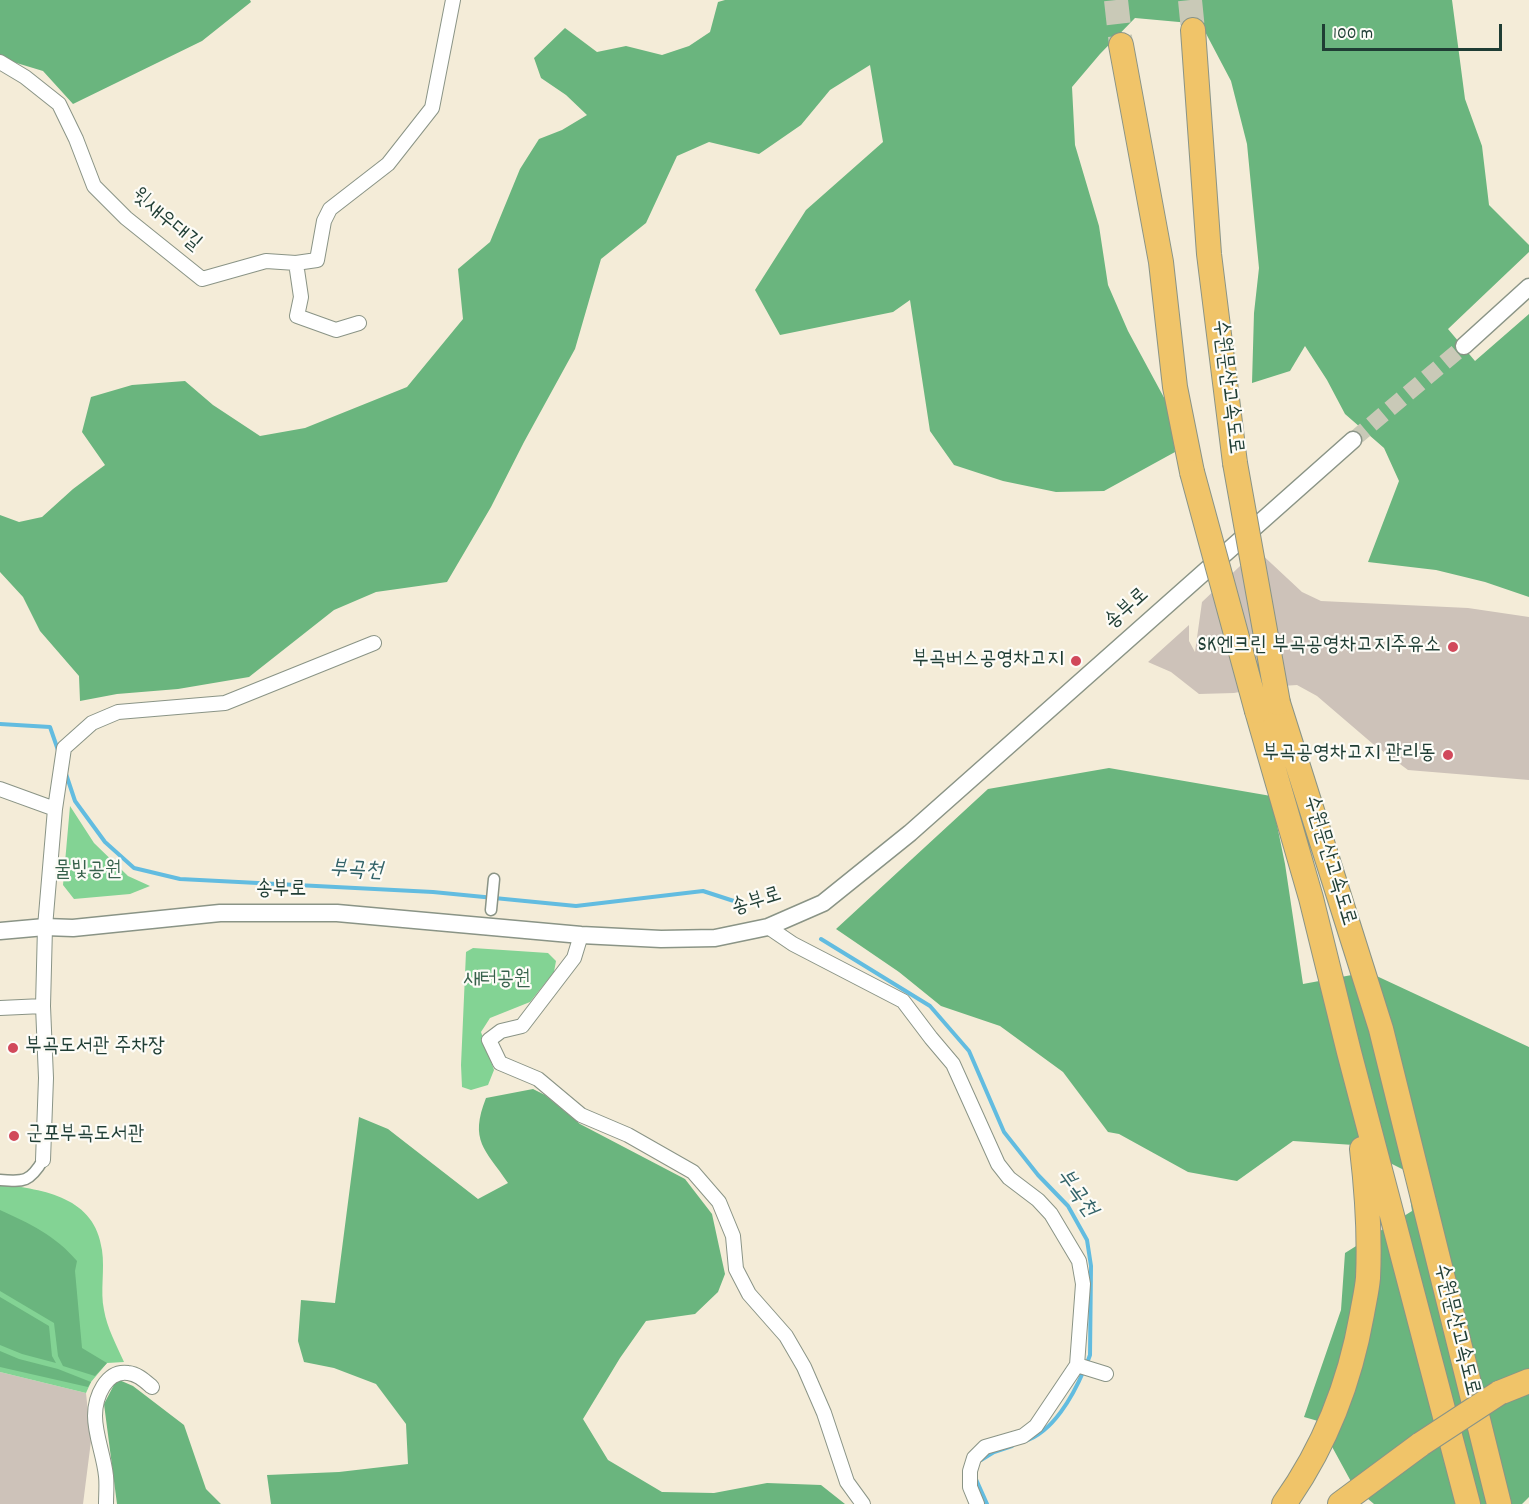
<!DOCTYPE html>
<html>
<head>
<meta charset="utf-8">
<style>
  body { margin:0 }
  #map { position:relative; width:1529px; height:1504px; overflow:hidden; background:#f4ecd8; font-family:Dekko,sans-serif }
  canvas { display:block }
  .scale { position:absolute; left:1322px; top:24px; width:180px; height:27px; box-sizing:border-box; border:3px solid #1f3d34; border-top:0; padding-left:8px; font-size:18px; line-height:21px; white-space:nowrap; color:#1f3d34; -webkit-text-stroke:4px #fdfcf7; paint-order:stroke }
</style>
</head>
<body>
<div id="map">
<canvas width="1529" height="1504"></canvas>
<div class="scale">100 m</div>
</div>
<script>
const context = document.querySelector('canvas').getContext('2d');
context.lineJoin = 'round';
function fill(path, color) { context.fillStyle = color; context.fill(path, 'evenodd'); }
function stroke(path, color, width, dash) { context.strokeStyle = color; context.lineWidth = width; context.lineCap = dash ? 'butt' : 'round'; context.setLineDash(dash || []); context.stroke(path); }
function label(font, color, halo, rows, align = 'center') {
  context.font = font + ' Dekko,"Poor Story",sans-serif'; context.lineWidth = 4.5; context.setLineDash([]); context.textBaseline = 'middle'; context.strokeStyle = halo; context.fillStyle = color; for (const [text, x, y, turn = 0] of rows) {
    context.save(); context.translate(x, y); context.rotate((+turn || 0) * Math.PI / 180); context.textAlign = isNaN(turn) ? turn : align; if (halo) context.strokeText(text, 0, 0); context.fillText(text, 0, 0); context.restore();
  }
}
const industrial = new Path2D(`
  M 1257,550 L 1302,592 L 1321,601 L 1468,608 L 1529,617 L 1529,780 L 1408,770 L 1373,744 L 1317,696 L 1297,685 L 1267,687 L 1234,693 L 1199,694 L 1171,672 L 1148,662 L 1189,625 L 1189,641 L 1195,652 L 1202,602 Z
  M 0,1372 L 86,1393 L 91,1441 L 83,1504 L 0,1504 Z`);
const green = new Path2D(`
  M 70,806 L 94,843 L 128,876 L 150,886 L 130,894 L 74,899 L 63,885 Z
  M 473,948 L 548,953 L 556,961 L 554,972 L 530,1002 L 490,1018 L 481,1032 L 494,1070 L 488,1085 L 471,1090 L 462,1087 L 461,1065 L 466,952 Z
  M 0,1184 C 45,1190 95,1197 102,1250 C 105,1270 100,1291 104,1310 C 107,1328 117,1346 124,1362 L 107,1363 L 91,1382 L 86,1393 L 0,1372 Z`);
const forest = new Path2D(`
  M 0,0 L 250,0 L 251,2 L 202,41 L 73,104 L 43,71 L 0,58 Z
  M 725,0 L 1452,0 L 1465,99 L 1482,146 L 1489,205 L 1529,245 L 1529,252 L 1448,329 L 1475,361 L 1529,314 L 1529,597 L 1485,582 L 1436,570 L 1368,562 L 1399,481 L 1384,448 L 1345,414 L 1327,380 L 1305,346 L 1290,371 L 1252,383 L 1254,313 L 1259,268 L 1247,144 L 1231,81 L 1201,24 L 1135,18 L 1100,54 L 1072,87 L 1075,145 L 1099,226 L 1108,285 L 1128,331 L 1168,405 L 1175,452 L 1104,491 L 1056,492 L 1003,481 L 954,465 L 930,431 L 910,300 L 893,312 L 780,335 L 755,290 L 806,210 L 883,142 L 870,65 L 830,90 L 801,125 L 759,154 L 709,142 L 677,156 L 646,223 L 601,259 L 575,349 L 524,442 L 491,507 L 447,582 L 376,592 L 334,610 L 249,677 L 178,689 L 117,694 L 80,701 L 79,676 L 40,631 L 23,597 L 0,572 L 0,515 L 19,522 L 42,517 L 73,489 L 105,465 L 82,432 L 91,397 L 132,385 L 185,381 L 213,405 L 260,436 L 305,428 L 407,387 L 463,319 L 458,269 L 490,242 L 520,169 L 539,139 L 562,130 L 587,115 L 566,95 L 541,78 L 534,58 L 565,28 L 597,52 L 626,46 L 662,55 L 689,46 L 710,32 L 718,2 Z
  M 1109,768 L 1271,796 L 1285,864 L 1303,984 L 1368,972 L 1529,1047 L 1529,1497 L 1522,1504 L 1374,1504 L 1354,1487 L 1318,1421 L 1304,1417 L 1341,1310 L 1345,1253 L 1412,1211 L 1406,1171 L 1354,1145 L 1293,1141 L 1237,1181 L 1188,1172 L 1119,1134 L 1108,1132 L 1063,1072 L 1000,1026 L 941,1006 L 899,972 L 836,929 L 988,789 Z
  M 533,1089 L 545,1095 L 580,1124 L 685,1179 L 712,1214 L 725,1274 L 718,1292 L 695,1314 L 646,1321 L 620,1358 L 583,1419 L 608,1460 L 662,1492 L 714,1493 L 767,1483 L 821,1485 L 845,1504 L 271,1504 L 267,1475 L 339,1472 L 408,1464 L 406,1424 L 376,1384 L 334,1368 L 304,1362 L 298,1341 L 301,1300 L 335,1303 L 359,1117 L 388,1129 L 478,1199 L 508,1183 C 485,1149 469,1141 486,1098 Z
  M 0,1210 C 29,1223 56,1236 77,1261 L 75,1271 L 82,1348 L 107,1363 L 95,1376 L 63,1366 L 58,1356 L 54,1323 L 0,1291 Z
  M 0,1297 L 49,1326 L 52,1356 L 56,1363 L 22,1354 L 0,1345 Z
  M 0,1351 L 19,1359 L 58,1369 L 91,1382 L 88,1387 L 0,1367 Z
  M 117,1379 L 133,1386 L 184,1425 L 206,1489 L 221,1504 L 117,1504 L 104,1404 Z`);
const stream = new Path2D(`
  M 0,724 L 50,727 L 59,753
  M 66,774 L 75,801 L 105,842 L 134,868 L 180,879 L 433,892 L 576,906 L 703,891 L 743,904
  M 821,939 L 930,1006 L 969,1051 L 1004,1132 L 1038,1175 L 1068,1206 L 1087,1240 L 1091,1266 L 1090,1355 L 1087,1363
  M 1025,1441 C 1053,1432 1073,1396 1084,1370
  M 981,1460 L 994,1452 L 1012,1446
  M 975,1477 L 987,1504`);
const tertiaryTunnel = new Path2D(`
  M 1353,440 L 1464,346`);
const motorwayTunnel = new Path2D(`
  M 1116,0 L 1121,45
  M 1190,0 L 1193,30`);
const pedestrian = new Path2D(`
  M 491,910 L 494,879
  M 0,1180 C 24,1182 30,1182 43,1160`);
const minor = new Path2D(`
  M 0,62 L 25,77 L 59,104 L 76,139 L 94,186 L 126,218 L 202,279 L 266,261 L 296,263 L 317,260 L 324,221 L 330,209 L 388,164 L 432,108 L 453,0
  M 296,263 L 301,297 L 297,316 L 336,330 L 359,323
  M 0,789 L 55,809
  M 768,927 L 793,944 L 903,1001 L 931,1038 L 953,1064 L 998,1164 L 1009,1178 L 1038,1200 L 1051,1214 L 1079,1261 L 1083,1284 L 1077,1365 L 1036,1426 L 1023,1436 L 985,1447 L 974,1458 L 970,1471 L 970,1487 L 977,1504
  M 581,935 L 574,958 L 522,1026 L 501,1031 L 489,1040 L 500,1063 L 538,1079 L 581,1115 L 628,1135 L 693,1172 L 719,1202 L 733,1236 L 736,1269 L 749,1294 L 786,1336 L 804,1367 L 824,1413 L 847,1482 L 863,1504
  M 0,1008 L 43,1006
  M 43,1160 L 46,1078 L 43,1006 L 45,927 L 55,809 L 64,748 L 92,723 L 118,712 L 225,703 L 374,643
  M 1077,1365 L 1106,1374
  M 106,1504 C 106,1495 107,1485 106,1476 C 104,1456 95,1435 95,1416 C 95,1397 106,1370 128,1373 C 138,1374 145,1381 152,1387`);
const tertiary = new Path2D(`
  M 1464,346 L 1529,287
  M 0,931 L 45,927 L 73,928 L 220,913 L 337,913 L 581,935 L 661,939 L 715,938 L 768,927 L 823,903 L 910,833 L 1353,440`);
const motorway = new Path2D(`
  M 1193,30 L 1209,254 L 1235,463
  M 1121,45 L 1161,262 L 1175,387 L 1192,472
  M 1278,703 L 1381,1029 L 1499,1504
  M 1257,711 L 1311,898 L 1349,1052 L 1468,1504
  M 1499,1393 L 1529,1381
  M 1284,1504 C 1324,1448 1350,1382 1362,1314 C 1364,1302 1367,1290 1368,1278 C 1370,1236 1367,1191 1362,1149
  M 1340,1504 L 1421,1444`);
const motorwayBridge = new Path2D(`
  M 1235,463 L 1278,703
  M 1192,472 L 1257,711
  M 1421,1444 L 1499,1393`);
const markers = [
  [1453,647,6,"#d1495b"],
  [1076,661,6,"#d1495b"],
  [1448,755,6,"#d1495b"],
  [13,1048,6,"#d1495b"],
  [14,1136,6,"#d1495b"]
];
const streetNames = [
  ["윗새우대길",165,221,40],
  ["수원문산고속도로",1226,387,83],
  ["송부로",1128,610,-42],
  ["수원문산고속도로",1328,861,73],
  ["송부로",281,891],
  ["송부로",757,903,-17],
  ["수원문산고속도로",1455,1330,76]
];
const poiNames = [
  ["SK엔크린 부곡공영차고지주유소",1441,647],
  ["부곡버스공영차고지",1064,661],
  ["부곡공영차고지 관리동",1436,755],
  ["부곡도서관 주차장",25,1048,"left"],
  ["군포부곡도서관",26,1136,"left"]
];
const parkNames = [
  ["물빛공원",88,872],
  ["새터공원",497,981]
];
const waterNames = [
  ["부곡천",356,872,3],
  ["부곡천",1075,1194,54]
];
fill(industrial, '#cdc2b9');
fill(green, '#83d394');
fill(forest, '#6ab57e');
stroke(stream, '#62bce0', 4);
stroke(tertiaryTunnel, '#c9c9b7', 16, [16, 8]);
stroke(motorwayTunnel, '#c9c9b7', 24, [24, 12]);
stroke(pedestrian, '#8a9486', 13);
stroke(minor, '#8a9486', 16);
stroke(tertiary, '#8a9486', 19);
stroke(motorway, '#8a9486', 26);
stroke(pedestrian, '#fff', 10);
stroke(minor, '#fff', 14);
stroke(tertiary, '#fff', 16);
stroke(motorway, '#f0c469', 24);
stroke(motorwayBridge, '#8a9486', 26, []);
stroke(motorwayBridge, '#f0c469', 24);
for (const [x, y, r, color] of markers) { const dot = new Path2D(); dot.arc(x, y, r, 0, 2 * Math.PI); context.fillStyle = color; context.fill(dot); stroke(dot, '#fdfcf7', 2); }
label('21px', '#1f3d34', '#fdfcf7', streetNames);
label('21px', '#1f3d34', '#fdfcf7', poiNames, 'right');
label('21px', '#38624c', '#fdfcf7', parkNames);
label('italic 22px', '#336368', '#fdfcf7', waterNames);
</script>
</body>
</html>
